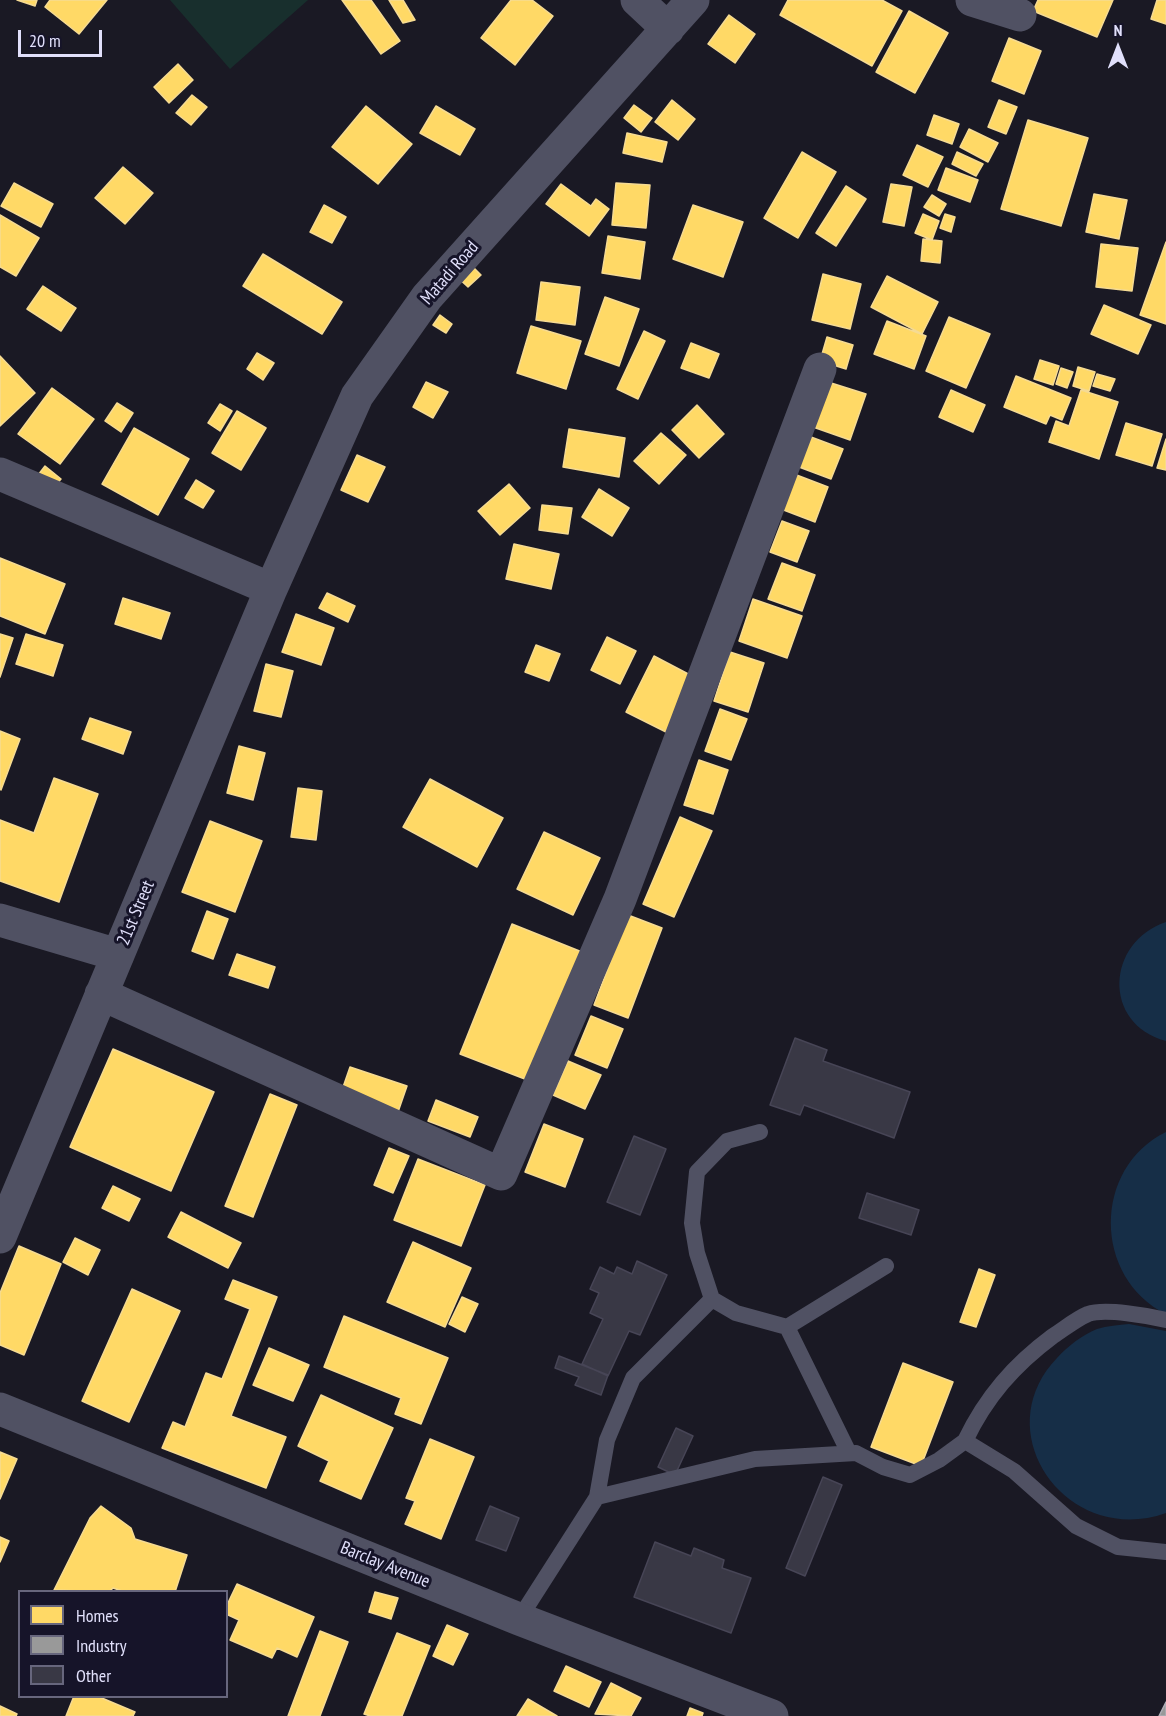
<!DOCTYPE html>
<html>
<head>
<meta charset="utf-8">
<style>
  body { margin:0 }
  #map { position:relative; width:1166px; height:1716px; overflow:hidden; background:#1a1924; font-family:"PT Sans Narrow",sans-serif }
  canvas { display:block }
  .legend { position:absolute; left:18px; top:1590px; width:210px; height:108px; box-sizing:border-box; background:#161429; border:2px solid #67667d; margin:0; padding:8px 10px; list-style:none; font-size:18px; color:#e1e0fb }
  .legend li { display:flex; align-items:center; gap:12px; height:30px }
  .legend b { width:30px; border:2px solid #67667d }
  .north { position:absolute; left:1088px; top:18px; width:60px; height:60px; -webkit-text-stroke:4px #161429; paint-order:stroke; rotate:0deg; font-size:16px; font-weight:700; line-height:24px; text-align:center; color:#e1e0fb }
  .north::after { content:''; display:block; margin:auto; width:21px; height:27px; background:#e1e0fb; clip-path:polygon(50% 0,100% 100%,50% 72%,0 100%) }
  .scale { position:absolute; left:18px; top:30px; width:84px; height:27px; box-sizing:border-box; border:3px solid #e1e0fb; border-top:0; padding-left:8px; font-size:18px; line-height:21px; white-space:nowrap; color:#e1e0fb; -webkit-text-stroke:4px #161429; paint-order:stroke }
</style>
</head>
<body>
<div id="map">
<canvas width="1166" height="1716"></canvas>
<ul class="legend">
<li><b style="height:16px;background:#ffd966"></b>Homes</li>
<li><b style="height:16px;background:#999"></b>Industry</li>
<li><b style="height:16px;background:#393845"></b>Other</li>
</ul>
<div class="north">N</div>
<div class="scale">20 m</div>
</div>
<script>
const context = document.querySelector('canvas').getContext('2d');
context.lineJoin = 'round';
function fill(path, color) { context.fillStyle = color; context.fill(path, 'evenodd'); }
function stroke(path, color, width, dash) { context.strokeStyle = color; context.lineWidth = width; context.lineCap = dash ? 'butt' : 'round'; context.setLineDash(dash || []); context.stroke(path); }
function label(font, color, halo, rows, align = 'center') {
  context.font = font + ' "PT Sans Narrow",sans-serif'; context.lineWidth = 6; context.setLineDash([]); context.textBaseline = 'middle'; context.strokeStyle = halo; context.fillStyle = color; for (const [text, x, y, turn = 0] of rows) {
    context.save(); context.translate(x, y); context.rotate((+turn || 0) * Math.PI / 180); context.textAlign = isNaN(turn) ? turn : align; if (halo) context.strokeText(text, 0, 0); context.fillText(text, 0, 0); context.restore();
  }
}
const green = new Path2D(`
  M 170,0 L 308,0 L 230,69 Z`);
const water = new Path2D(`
  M 1166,922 L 1166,1041 C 1102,1024 1106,942 1166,922 Z
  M 1166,1132 L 1166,1314 C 1093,1278 1092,1168 1166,1132 Z
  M 1129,1324 L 1166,1331 L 1166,1513 C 1068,1548 985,1433 1057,1358 C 1068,1346 1082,1335 1097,1329 C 1107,1326 1119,1325 1129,1324 Z`);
const homes = new Path2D(`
  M 17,0 L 37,0 L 35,6 Z
  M 50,0 L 107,0 L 79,34 L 45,7 Z
  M 342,0 L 371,0 L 400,41 L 381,54 Z
  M 389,0 L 403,0 L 415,20 L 403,23 Z
  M 511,0 L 532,0 L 553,16 L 515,65 L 481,38 Z
  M 788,0 L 882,0 L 902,11 L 872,66 L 780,15 Z
  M 1038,0 L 1113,0 L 1097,37 L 1033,11 Z
  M 1157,0 L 1166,0 L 1166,24 L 1151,19 Z
  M 909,11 L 948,33 L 915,93 L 876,72 Z
  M 729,15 L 755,34 L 735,63 L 708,44 Z
  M 1009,38 L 1041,51 L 1024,94 L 992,81 Z
  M 178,64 L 193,80 L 169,103 L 154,87 Z
  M 192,95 L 207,107 L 191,125 L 176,113 Z
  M 672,100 L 695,119 L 678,140 L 655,122 Z
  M 999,100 L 1017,107 L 1006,134 L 988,127 Z
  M 634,105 L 652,118 L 641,132 L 624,118 Z
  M 366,106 L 412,144 L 378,184 L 332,147 Z
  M 436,106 L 475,129 L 460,155 L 420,133 Z
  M 934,115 L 959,124 L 952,144 L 927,135 Z
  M 1028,120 L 1088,138 L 1061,226 L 1001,209 Z
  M 969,129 L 998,143 L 988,162 L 960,147 Z
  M 627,133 L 667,142 L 662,162 L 623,153 Z
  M 917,145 L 943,157 L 928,187 L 903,175 Z
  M 802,152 L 836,172 L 798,238 L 764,218 Z
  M 957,152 L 983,164 L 976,176 L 952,164 Z
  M 123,167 L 153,193 L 125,224 L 95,198 Z
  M 946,168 L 978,180 L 970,202 L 938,190 Z
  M 14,183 L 53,204 L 41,227 L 1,206 Z
  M 616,183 L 650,185 L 646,228 L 612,225 Z
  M 561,184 L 591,206 L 596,199 L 609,209 L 589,236 L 546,204 Z
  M 891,184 L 912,187 L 904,226 L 883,222 Z
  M 846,186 L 866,199 L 836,246 L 816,233 Z
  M 1094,194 L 1127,200 L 1119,239 L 1086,232 Z
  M 932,195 L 946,204 L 939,216 L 924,207 Z
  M 324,205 L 346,217 L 332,243 L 310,232 Z
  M 693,205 L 743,222 L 723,277 L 673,259 Z
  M 923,214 L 939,221 L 932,240 L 915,233 Z
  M 945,214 L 955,217 L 951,232 L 940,228 Z
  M 0,215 L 39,238 L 16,276 L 0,267 Z
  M 608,236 L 645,242 L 640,279 L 602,273 Z
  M 923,239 L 942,241 L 940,263 L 921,261 Z
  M 1166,242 L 1166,324 L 1140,315 Z
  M 1101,244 L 1138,248 L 1132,291 L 1096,287 Z
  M 263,254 L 342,302 L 322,334 L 243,286 Z
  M 470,264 L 481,275 L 468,287 L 456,276 Z
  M 823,274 L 861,284 L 850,329 L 812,320 Z
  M 887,276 L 938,302 L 922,334 L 871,307 Z
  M 541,282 L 580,287 L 575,325 L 536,320 Z
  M 43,286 L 76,308 L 61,331 L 27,309 Z
  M 605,297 L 639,309 L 619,366 L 585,354 Z
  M 1104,305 L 1151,325 L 1138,354 L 1091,334 Z
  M 440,315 L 452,324 L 446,333 L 433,325 Z
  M 949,317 L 990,334 L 966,388 L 926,371 Z
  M 887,321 L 926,336 L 914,369 L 874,354 Z
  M 531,326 L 581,341 L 566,389 L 517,373 Z
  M 644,331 L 665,341 L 638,399 L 617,389 Z
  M 827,337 L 853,345 L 846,369 L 820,361 Z
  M 691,343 L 719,354 L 709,378 L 681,368 Z
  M 257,353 L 274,363 L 263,380 L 247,369 Z
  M 0,356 L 35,393 L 0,426 Z
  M 1040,360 L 1059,366 L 1053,385 L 1034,379 Z
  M 1078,367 L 1095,372 L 1089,391 L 1073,386 Z
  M 1061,368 L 1073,372 L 1067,388 L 1056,384 Z
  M 1097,374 L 1115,379 L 1110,391 L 1093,386 Z
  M 1016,376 L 1071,398 L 1062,420 L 1050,415 L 1046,424 L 1004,407 Z
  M 426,382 L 448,392 L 433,418 L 413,407 Z
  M 828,382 L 866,394 L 850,440 L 813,427 Z
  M 52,388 L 94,419 L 60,464 L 18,434 Z
  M 951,390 L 985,405 L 973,432 L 939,417 Z
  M 1081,390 L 1118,402 L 1099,459 L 1049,442 L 1056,421 L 1069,426 Z
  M 117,403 L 133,413 L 121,432 L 105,421 Z
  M 220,404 L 232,411 L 220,431 L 208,423 Z
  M 697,405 L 724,434 L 699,458 L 672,430 Z
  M 237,411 L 266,428 L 241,470 L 212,453 Z
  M 1126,423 L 1162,434 L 1152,466 L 1116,455 Z
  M 134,428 L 189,459 L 158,515 L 102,484 Z
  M 569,429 L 625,438 L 619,477 L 563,467 Z
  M 661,433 L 686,455 L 659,484 L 634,461 Z
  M 811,437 L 843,449 L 831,479 L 799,467 Z
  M 1166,439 L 1166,470 L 1157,468 Z
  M 357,455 L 385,467 L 368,502 L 341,490 Z
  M 45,466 L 61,479 L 51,491 L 35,479 Z
  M 794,474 L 828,487 L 815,522 L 781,509 Z
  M 196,480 L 214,491 L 203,508 L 185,498 Z
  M 509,484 L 530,508 L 500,535 L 478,511 Z
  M 599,489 L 629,508 L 612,536 L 582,517 Z
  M 542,505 L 572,508 L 568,534 L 539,530 Z
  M 782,521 L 809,531 L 797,562 L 770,552 Z
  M 514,544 L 559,554 L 551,589 L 506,579 Z
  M 0,558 L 65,584 L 45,634 L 0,616 Z
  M 782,563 L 815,575 L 802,611 L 768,599 Z
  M 327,593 L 355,606 L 348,622 L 319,608 Z
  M 123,598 L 170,613 L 161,639 L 115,624 Z
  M 753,599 L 802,616 L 787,658 L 739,641 Z
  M 296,614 L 334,628 L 321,665 L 282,652 Z
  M 0,634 L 13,638 L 0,677 Z
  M 26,634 L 63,645 L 53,676 L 16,664 Z
  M 607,637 L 636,651 L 620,684 L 591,670 Z
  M 536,645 L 560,654 L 549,681 L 525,672 Z
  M 730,652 L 764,663 L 748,712 L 714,701 Z
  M 654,656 L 694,677 L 666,732 L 626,712 Z
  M 266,664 L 293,671 L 281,717 L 254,711 Z
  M 720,709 L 747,719 L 731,760 L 705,751 Z
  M 90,718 L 131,732 L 123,754 L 82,739 Z
  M 0,731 L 20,739 L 1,790 L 0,789 Z
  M 239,746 L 265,753 L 253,800 L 227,793 Z
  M 699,760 L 728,770 L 713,814 L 684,805 Z
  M 54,778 L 98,794 L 59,902 L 0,881 L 0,820 L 34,833 Z
  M 430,779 L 503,818 L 477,867 L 403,827 Z
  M 298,788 L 322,791 L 316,840 L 291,837 Z
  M 680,817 L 712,831 L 674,917 L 643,904 Z
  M 210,821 L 262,841 L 235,912 L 182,892 Z
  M 544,832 L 600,858 L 573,915 L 517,889 Z
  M 207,911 L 228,919 L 213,959 L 192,951 Z
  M 628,915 L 662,928 L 628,1018 L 594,1005 Z
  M 512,924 L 582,952 L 530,1081 L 460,1054 Z
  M 237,954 L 275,967 L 268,988 L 229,975 Z
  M 591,1016 L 623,1029 L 607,1068 L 575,1055 Z
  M 113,1049 L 214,1092 L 171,1191 L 70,1147 Z
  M 568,1061 L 601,1075 L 585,1109 L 553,1095 Z
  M 350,1067 L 407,1086 L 398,1112 L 341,1093 Z
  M 270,1094 L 297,1105 L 253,1217 L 225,1206 Z
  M 436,1100 L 478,1117 L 470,1137 L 428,1121 Z
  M 544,1124 L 583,1139 L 565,1187 L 525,1172 Z
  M 389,1148 L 409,1156 L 393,1193 L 374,1185 Z
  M 418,1159 L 485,1185 L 461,1246 L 394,1220 Z
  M 113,1186 L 140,1199 L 129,1221 L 102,1208 Z
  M 181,1212 L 241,1243 L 228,1268 L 168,1237 Z
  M 75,1238 L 100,1250 L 88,1275 L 63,1262 Z
  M 413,1242 L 471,1268 L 445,1327 L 387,1302 Z
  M 19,1246 L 61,1264 L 24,1355 L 0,1345 L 0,1293 Z
  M 979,1269 L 995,1275 L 976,1327 L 960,1322 Z
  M 233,1280 L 277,1297 L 231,1416 L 286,1437 L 266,1488 L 162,1448 L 173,1422 L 185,1427 L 206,1373 L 222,1379 L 250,1309 L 225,1299 Z
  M 132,1289 L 180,1311 L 129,1422 L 82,1401 Z
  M 462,1297 L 478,1304 L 465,1332 L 449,1324 Z
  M 344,1316 L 448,1358 L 421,1424 L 395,1414 L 401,1398 L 324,1367 Z
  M 269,1348 L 309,1365 L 293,1401 L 253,1385 Z
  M 903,1363 L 953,1382 L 921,1466 L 871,1447 Z
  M 321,1395 L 393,1428 L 361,1499 L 320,1481 L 329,1461 L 298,1446 Z
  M 430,1439 L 474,1457 L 441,1539 L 405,1524 L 415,1501 L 406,1498 Z
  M 0,1452 L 17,1459 L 0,1499 Z
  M 101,1506 L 131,1528 L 135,1539 L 187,1555 L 175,1592 L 125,1592 L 113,1588 L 109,1592 L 54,1590 L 90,1518 Z
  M 0,1537 L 9,1541 L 0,1562 Z
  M 237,1584 L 314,1617 L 297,1657 L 277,1648 L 272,1658 L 230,1640 L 239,1620 L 226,1614 L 226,1607 Z
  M 375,1592 L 398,1598 L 391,1619 L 369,1612 Z
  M 447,1625 L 468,1634 L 453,1665 L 433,1656 Z
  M 320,1631 L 348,1642 L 320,1716 L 288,1716 Z
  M 397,1633 L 430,1646 L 402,1716 L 370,1716 L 364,1714 Z
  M 566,1666 L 601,1682 L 589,1707 L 554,1691 Z
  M 611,1683 L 641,1698 L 631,1716 L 595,1714 Z
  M 74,1696 L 97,1696 L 135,1712 L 133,1716 L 66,1716 Z
  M 528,1699 L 557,1716 L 517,1716 Z
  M 0,1706 L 17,1714 L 16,1716 L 0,1716 Z
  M 690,1708 L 703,1713 L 702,1716 L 687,1716 Z`);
const industry = new Path2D(`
  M 1166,1702 L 1166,1716 L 1159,1716 Z`);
const building = new Path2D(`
  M 795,1038 L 827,1050 L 823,1061 L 910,1092 L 894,1138 L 804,1105 L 800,1115 L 770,1105 Z
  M 634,1136 L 666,1149 L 640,1215 L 607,1202 Z
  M 867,1193 L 919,1210 L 911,1235 L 859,1218 Z
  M 637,1261 L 667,1275 L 640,1335 L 629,1331 L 608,1376 L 582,1364 L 603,1319 L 590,1313 L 599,1293 L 590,1289 L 600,1267 L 614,1274 L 617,1267 L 632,1274 Z
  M 559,1356 L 608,1375 L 601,1395 L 575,1385 L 579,1377 L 555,1368 Z
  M 676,1428 L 693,1436 L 675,1475 L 658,1467 Z
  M 823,1477 L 842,1485 L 805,1576 L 786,1568 Z
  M 490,1506 L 519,1518 L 506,1551 L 476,1540 Z
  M 655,1542 L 691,1556 L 694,1548 L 724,1560 L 722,1568 L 751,1578 L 731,1633 L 634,1597 Z`);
const lane = new Path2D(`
  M 712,1299 L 697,1253 L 692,1223 L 697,1172 L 727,1141 L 760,1132
  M 787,1327 L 886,1266
  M 965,1441 C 986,1397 1014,1365 1053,1336 C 1064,1329 1076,1319 1088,1314 C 1105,1308 1149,1316 1166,1320
  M 597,1497 L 607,1440 L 633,1378 L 712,1299 L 736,1313 L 787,1327 L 849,1453
  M 519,1619 L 597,1497 L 755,1459 L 856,1453 L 883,1467 L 910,1475 L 939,1460 L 965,1441 L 1014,1471 L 1076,1526 L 1118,1547 L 1166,1552`);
const street = new Path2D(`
  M 637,0 L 668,29
  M 972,0 L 1020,15
  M 0,474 L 271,589
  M 0,920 L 118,955
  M 101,994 L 501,1174 L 620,899 L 820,369
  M 0,1237 L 271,589 L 357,396 L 427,297 L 693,0
  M 0,1409 L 519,1619 L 772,1716`);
const streetNames = [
  ["Matadi Road",450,273,-49],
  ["21st Street",136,913,-67],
  ["Barclay Avenue",385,1565,22]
];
fill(green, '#182f2d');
fill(water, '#162e47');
fill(homes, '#ffd966');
stroke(homes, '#f6db93', 1.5);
fill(industry, '#999');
stroke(industry, '#afaeb6', 1.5);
fill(building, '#393845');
stroke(building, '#474556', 1.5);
stroke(lane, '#505163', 16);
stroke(street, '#505163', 33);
label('18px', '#e1e0fb', '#161429', streetNames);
</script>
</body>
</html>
